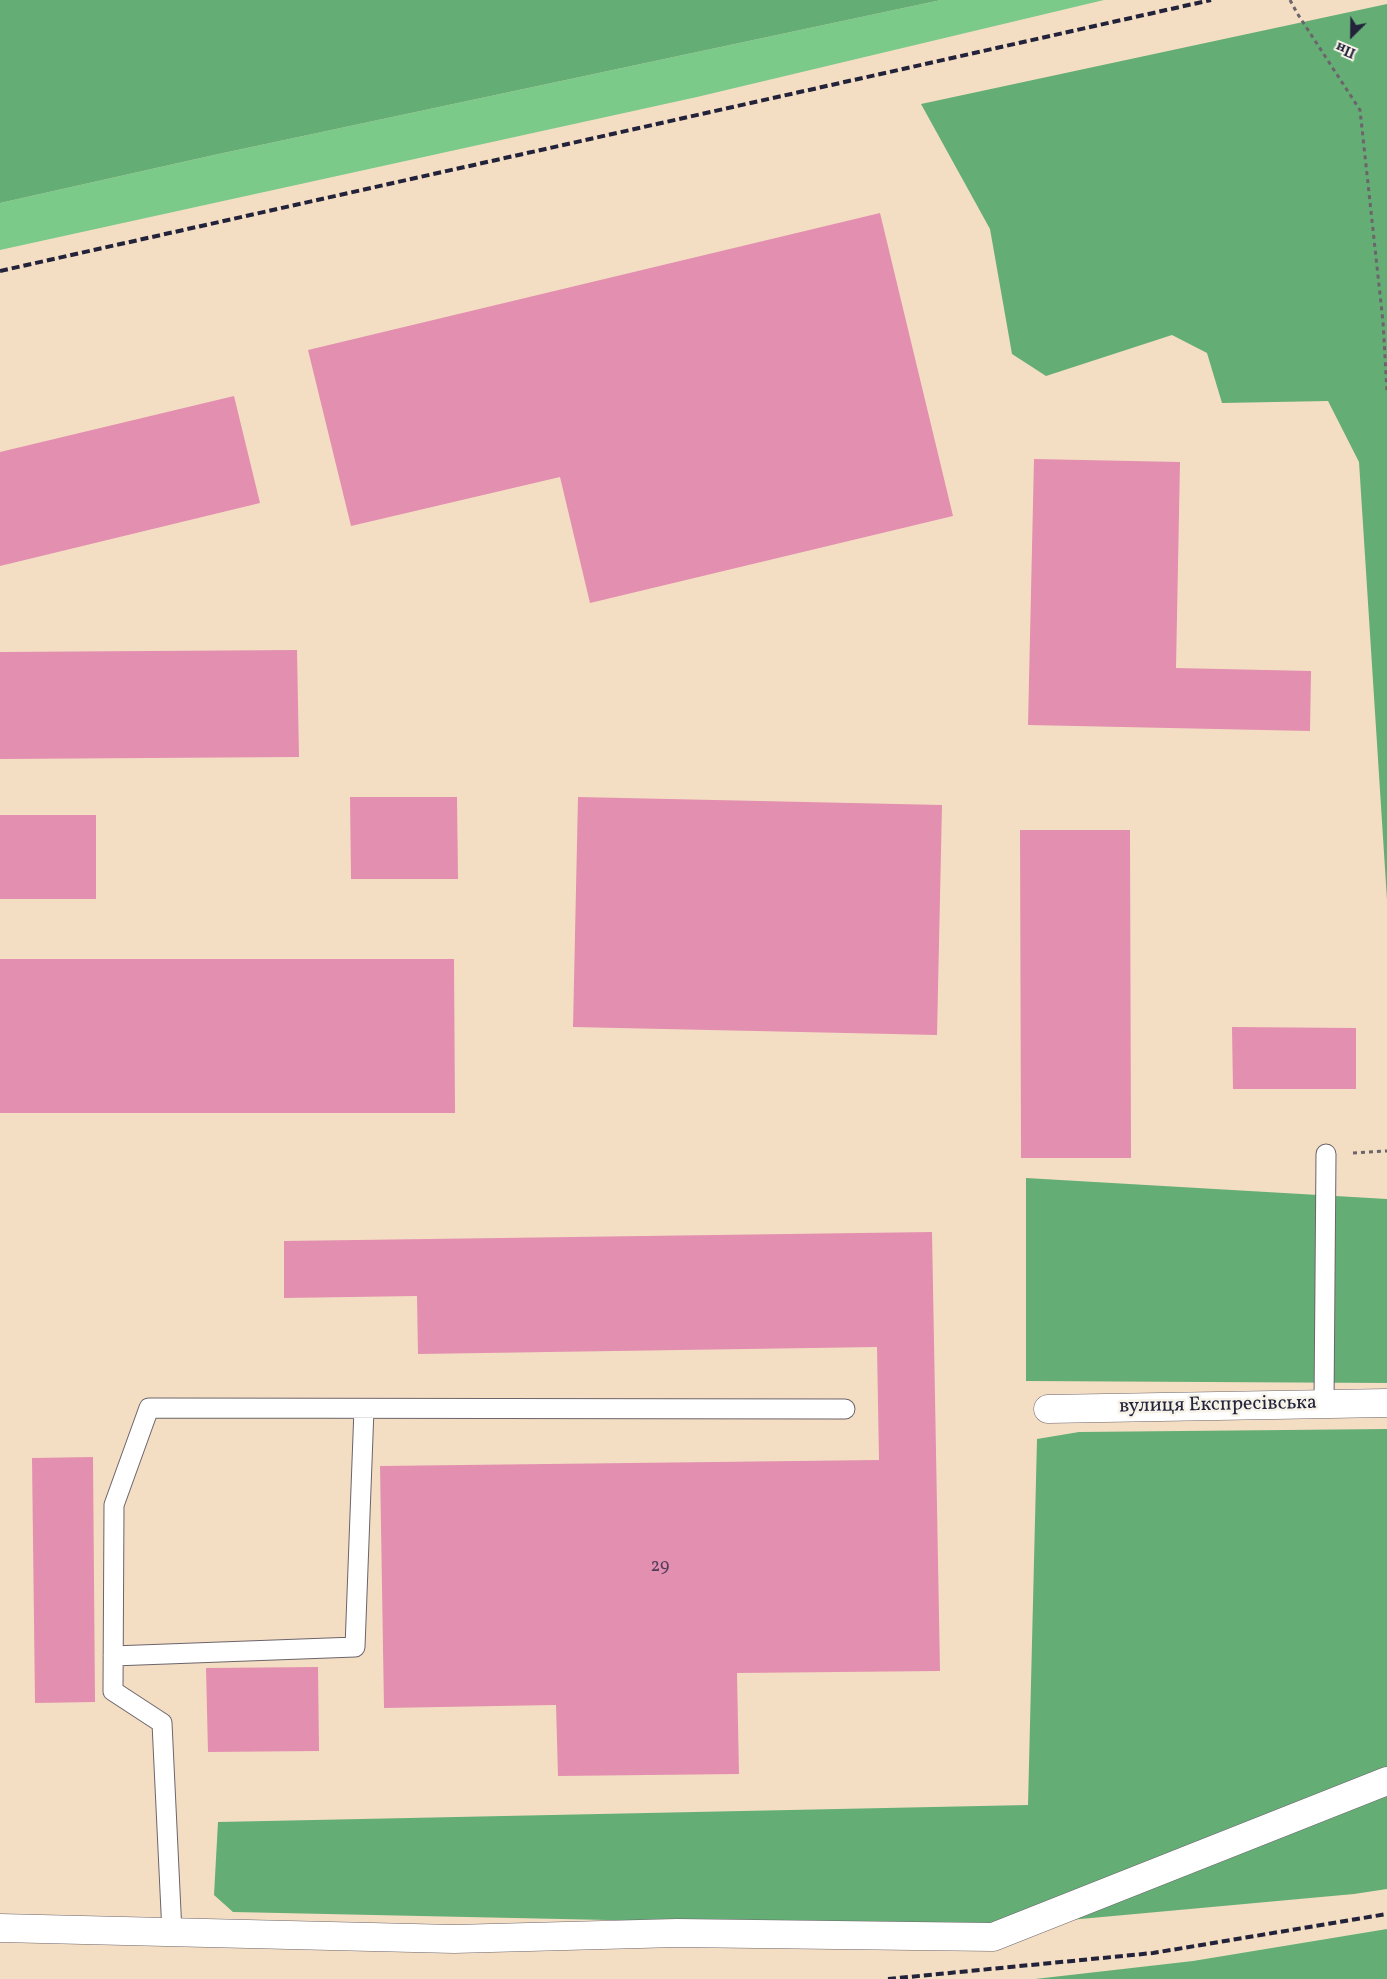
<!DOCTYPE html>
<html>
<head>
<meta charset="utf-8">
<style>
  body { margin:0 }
  #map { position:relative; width:1387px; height:1979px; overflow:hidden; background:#f4dec3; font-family:Vollkorn,serif }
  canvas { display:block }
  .north { position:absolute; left:1327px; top:10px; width:50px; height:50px; -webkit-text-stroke:4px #f7f3e8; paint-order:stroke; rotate:203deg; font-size:14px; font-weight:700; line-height:20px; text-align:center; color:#22223b }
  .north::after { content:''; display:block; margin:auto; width:18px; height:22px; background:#22223b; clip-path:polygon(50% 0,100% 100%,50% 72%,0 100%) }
</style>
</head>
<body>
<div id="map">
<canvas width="1387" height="1979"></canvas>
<div class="north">Пн</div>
</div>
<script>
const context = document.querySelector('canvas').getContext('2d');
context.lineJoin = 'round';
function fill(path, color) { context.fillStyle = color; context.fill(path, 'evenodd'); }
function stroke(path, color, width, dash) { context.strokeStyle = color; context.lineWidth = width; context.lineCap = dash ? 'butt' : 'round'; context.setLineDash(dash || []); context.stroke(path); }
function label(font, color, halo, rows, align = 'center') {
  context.font = font + ' Vollkorn,serif'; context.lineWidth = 5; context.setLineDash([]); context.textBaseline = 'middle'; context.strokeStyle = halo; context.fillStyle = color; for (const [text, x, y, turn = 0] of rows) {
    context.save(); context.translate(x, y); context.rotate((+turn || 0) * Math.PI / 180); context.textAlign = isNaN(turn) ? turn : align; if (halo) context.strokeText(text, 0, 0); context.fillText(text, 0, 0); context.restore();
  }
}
const green = new Path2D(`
  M 941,0 L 1104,0 L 697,97 L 0,250 L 0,203 L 214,155 Z`);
const forest = new Path2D(`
  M 0,0 L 941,0 L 214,155 L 0,203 Z
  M 1387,4 L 1387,900 L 1359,462 L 1328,401 L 1222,403 L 1207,353 L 1172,335 L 1046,376 L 1012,354 L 990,229 L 921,104 Z
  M 1026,1178 L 1387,1199 L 1387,1383 L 1026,1381 Z
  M 1387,1429 L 1387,1889 L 1354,1894 L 982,1928 L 233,1912 L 214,1895 L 218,1822 L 1028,1805 L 1037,1439 L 1079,1432 Z
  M 1387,1929 L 1387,1979 L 1035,1979 L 1193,1961 Z`);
const building = new Path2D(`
  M 880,213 L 953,516 L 590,603 L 560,477 L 351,526 L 308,350 Z
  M 234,396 L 260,503 L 0,566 L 0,452 Z
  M 1034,459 L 1180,462 L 1176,668 L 1311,671 L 1310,731 L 1028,725 Z
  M 297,650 L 299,757 L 0,759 L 0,652 Z
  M 350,797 L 457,797 L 458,879 L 351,879 Z
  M 578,797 L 942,805 L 937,1035 L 573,1027 Z
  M 0,815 L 96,815 L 96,899 L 0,899 Z
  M 1020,830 L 1130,830 L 1131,1158 L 1021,1158 Z
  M 0,959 L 454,959 L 455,1113 L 0,1113 Z
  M 1232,1027 L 1356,1028 L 1356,1089 L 1233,1089 Z
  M 932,1232 L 940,1671 L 737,1673 L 739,1774 L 558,1776 L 556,1705 L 384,1708 L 380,1466 L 879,1460 L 877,1347 L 418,1354 L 417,1296 L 284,1298 L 284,1241 Z
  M 93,1457 L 95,1702 L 35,1703 L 32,1458 Z
  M 318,1667 L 319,1751 L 208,1752 L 206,1668 Z`);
const path = new Path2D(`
  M 1290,0 L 1297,13 L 1360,110 L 1383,322 L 1387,391
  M 1353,1153 L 1387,1151`);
const lane = new Path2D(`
  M 1324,1404 L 1326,1154
  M 113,1656 L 355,1647 L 364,1409
  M 172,1933 L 162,1723 L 113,1691 L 114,1505 L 149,1408 L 845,1409`);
const street = new Path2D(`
  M 1048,1409 L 1387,1403
  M 0,1928 L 454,1939 L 677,1933 L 993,1937 L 1387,1781`);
const rail = new Path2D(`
  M 0,271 L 1211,0
  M 888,1979 L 1153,1953 L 1387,1914`);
const numberNames = [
  ["29",660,1568]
];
const streetNames = [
  ["вулиця Експресівська",1218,1406,-1]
];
fill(green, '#7bca8a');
fill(forest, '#64ae76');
fill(building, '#e38fb0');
stroke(lane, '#6c646b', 21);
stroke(street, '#6c646b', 29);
stroke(path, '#6c646b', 3, [4, 4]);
stroke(lane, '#fff', 19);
stroke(street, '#fff', 28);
stroke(rail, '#22223b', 4, [8, 4]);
label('18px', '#523d58', null, numberNames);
label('20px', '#22223b', '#f7f3e8', streetNames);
</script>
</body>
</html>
